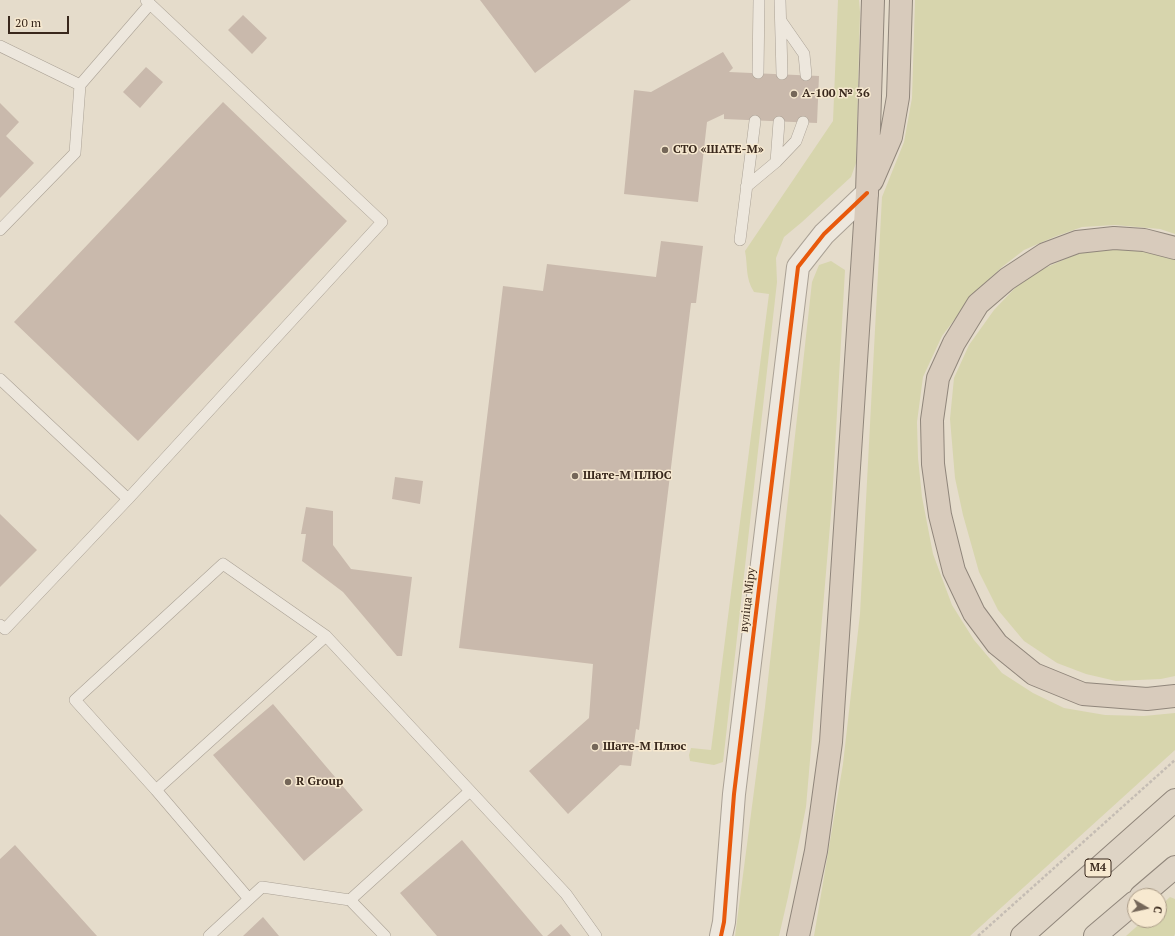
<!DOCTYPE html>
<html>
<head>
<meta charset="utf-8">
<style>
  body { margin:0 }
  #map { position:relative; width:1175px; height:936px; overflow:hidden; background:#e5dccb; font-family:"PT Serif",serif }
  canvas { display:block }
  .north { position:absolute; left:1127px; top:888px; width:40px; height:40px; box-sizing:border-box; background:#f7e9d0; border:1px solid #ab9c88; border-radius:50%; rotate:99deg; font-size:11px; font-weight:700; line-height:16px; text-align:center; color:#39281c }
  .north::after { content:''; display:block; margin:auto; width:14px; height:18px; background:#756759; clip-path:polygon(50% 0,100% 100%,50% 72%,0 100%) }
  .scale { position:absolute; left:8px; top:16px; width:61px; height:18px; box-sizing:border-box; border:2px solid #39281c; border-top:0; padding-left:5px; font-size:12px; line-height:14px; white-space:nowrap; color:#39281c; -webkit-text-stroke:3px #f7e9d0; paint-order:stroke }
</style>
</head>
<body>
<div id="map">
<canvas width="1175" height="936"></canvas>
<div class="north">С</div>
<div class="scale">20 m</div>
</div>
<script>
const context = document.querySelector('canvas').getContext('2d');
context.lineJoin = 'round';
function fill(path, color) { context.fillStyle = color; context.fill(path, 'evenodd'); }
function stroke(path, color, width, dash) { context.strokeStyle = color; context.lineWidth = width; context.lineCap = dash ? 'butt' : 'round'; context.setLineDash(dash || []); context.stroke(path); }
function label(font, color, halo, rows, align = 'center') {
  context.font = font + ' "PT Serif",serif'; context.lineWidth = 3; context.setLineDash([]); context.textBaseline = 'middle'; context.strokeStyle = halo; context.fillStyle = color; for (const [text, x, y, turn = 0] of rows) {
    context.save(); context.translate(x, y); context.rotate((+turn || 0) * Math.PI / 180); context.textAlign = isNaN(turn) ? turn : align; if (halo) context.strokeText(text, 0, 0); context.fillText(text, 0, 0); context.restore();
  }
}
const green = new Path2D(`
  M 838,0 L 859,0 L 860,12 L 856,163 L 851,177 L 802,222 L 784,237 L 776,258 L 777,282 L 723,762 L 714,765 L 690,761 L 689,755 L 691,748 L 711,750 L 769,294 L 754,292 C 745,278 748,266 745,251 L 833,121 Z
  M 915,0 L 1175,0 L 1175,234 L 1160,229 L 1115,225 L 1082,227 L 1054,237 L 1024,250 L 1002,267 L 976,291 L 942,336 L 923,377 L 917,422 L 918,458 L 922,497 L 933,554 L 952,605 L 974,640 L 1002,673 L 1033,693 L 1064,708 L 1105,715 L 1144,716 L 1175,713 L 1175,750 L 970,936 L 814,936 L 843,764 L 860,614 L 882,197 L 904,142 L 912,98 Z
  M 1109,246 C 1132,248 1154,250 1175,259 L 1175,676 L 1161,679 L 1116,681 L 1086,674 L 1057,663 L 1024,641 L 998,610 L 979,572 L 963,515 L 955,478 L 950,419 L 954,378 L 969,345 L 994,310 L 1015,288 L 1038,271 L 1084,251 Z
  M 831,261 L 845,270 L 832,502 L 806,807 L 788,897 L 779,936 L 735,936 L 765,707 L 812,282 L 819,265 Z
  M 1170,897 L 1175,899 L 1175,934 L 1174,936 L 1126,936 L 1144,920 L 1159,920 L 1159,907 Z`);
const building = new Path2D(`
  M 480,0 L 631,0 L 535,73 Z
  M 243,15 L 267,38 L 252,54 L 228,30 Z
  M 723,52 L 733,68 L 729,72 L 819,76 L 817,123 L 724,119 L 724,114 L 707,122 L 698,202 L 624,194 L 634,90 L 651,92 Z
  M 146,67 L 163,82 L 140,108 L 123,92 Z
  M 223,102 L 347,221 L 138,441 L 14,322 Z
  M 0,103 L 19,122 L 6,136 L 34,163 L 0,198 Z
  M 661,241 L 703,246 L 696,303 L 691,303 L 639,730 L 636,729 L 631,766 L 620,765 L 568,814 L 529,771 L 589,718 L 593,664 L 459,648 L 503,286 L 543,291 L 547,264 L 656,277 Z
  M 395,477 L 423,481 L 420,504 L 392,499 Z
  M 306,507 L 333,511 L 333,545 L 351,569 L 412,577 L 402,656 L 397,656 L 343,592 L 302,561 L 306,534 L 301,534 Z
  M 0,514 L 37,550 L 0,587 Z
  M 273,704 L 363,810 L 304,861 L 213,755 Z
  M 462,840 L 543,936 L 437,936 L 400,893 Z
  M 15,845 L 97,936 L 0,936 L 0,859 Z
  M 263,917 L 279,936 L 243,936 Z
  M 561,924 L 571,936 L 547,936 Z`);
const path = new Path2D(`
  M 978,936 L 1175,760`);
const service = new Path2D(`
  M 780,0 L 782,74
  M 781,21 L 804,54 L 806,75
  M 0,46 L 80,85
  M 758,73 L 759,0
  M 776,162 L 796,141 L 803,122
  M 746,187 L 776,162 L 779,122
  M 0,230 L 75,153 L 80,85 L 150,4 L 146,0
  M 740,240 L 755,121
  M 0,379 L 128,499 L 5,629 L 0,625
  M 128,499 L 382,222 L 150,4
  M 156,790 L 326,636 L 566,894 L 596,936
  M 249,899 L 156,790 L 75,700 L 223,564 L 326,636
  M 350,900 L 470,791
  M 209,936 L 262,887 L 350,900 L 385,936`);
const tertiary = new Path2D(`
  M 721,936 L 724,922 L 734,794 L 798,267 L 824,234 L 867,193`);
const trunk = new Path2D(`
  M 1141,896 L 1175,867
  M 1022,936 L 1175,800
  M 1095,936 L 1135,902`);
const motorway = new Path2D(`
  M 872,181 L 891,137 L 898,97 L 901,0
  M 1175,248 L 1144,240 L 1114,238 L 1077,242 L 1045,254 L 1007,279 L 978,304 L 954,343 L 938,378 L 932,420 L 933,464 L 940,515 L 954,571 L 974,613 L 997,644 L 1034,674 L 1083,694 L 1147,699 L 1175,696
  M 798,936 L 816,851 L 831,742 L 867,193 L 873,0`);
const cycleway = new Path2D(`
  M 721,936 L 724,922 L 734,794 L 798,267 L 824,234 L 867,193`);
const markers = [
  [794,94,4,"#756759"],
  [665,150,4,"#756759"],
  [575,476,4,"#756759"],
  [595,747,4,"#756759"],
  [288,782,4,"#756759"]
];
const shields = [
  [1098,868,26]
];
const shieldNames = [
  ["М4",1098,868]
];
const poiNames = [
  ["А-100 № 36",802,94],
  ["СТО «ШАТЕ-М»",673,150],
  ["Шате-М ПЛЮС",583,476],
  ["Шате-М Плюс",603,747],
  ["R Group",296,782]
];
const streetNames = [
  ["вуліца Міру",748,600,-83]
];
fill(green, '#d7d5ad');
fill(building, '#c9b9ac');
stroke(service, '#aaa195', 12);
stroke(tertiary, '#aaa195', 24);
stroke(trunk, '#90867b', 24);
stroke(motorway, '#90867b', 24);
stroke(path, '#c5bdb4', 2.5, [3, 2]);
stroke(service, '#ede7dd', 11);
stroke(tertiary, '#ede7dd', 22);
stroke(trunk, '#ded4c5', 22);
stroke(motorway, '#d8cbbc', 22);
stroke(cycleway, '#e8590c', 4);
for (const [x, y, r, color] of markers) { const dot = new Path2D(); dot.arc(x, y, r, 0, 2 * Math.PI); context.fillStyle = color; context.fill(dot); stroke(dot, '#f7e9d0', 1.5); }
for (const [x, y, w] of shields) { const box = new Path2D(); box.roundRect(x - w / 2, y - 9, w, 18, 3); context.fillStyle = '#f7e9d0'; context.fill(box); stroke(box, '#39281c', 1); }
label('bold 11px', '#39281c', null, shieldNames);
label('bold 12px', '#39281c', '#f7e9d0', poiNames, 'left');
label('12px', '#39281c', '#f7e9d0', streetNames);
</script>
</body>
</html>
